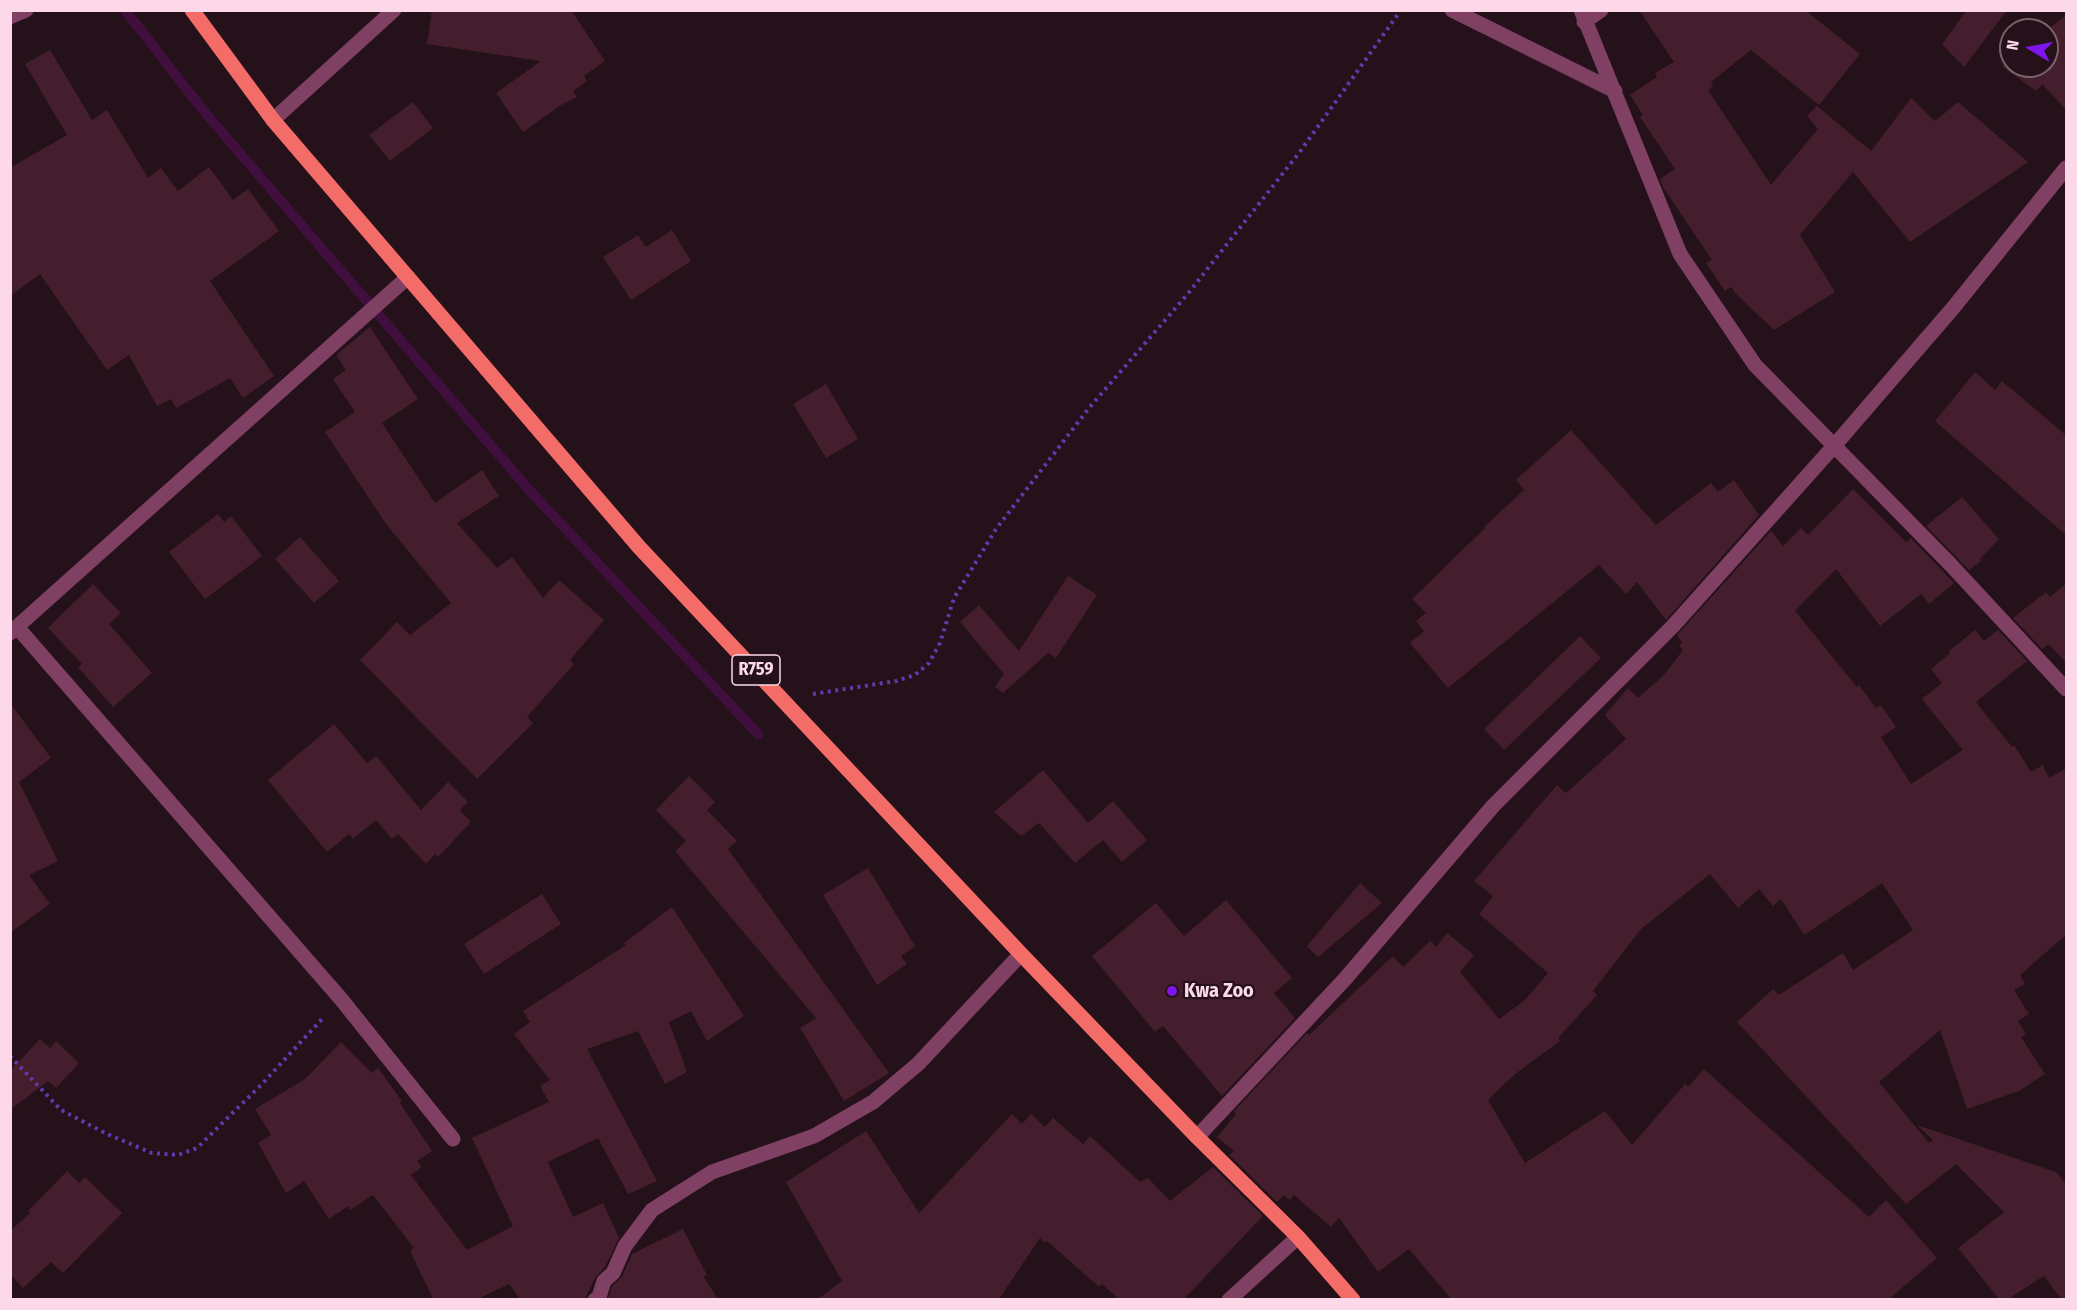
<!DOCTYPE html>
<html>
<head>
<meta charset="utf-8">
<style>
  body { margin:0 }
  #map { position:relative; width:2077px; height:1310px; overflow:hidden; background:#251119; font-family:"Fira Sans Condensed",sans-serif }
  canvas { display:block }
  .frame { position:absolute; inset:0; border:12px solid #fcd8e9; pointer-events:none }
  .north { position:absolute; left:1999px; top:18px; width:60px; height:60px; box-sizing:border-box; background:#251119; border:2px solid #7b616c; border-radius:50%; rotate:280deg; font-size:16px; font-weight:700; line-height:24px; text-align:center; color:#fcd8e9 }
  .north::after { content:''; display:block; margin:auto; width:21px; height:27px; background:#8014ec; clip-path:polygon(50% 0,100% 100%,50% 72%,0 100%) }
</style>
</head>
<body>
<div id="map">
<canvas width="2077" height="1310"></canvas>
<div class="frame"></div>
<div class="north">N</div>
</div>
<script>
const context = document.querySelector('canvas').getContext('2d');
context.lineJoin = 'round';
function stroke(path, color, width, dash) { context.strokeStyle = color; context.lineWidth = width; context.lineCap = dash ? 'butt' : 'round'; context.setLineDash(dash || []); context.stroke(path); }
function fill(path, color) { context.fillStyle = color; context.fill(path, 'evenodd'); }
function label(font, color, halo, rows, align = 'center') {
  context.font = font + ' "Fira Sans Condensed",sans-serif'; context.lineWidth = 4.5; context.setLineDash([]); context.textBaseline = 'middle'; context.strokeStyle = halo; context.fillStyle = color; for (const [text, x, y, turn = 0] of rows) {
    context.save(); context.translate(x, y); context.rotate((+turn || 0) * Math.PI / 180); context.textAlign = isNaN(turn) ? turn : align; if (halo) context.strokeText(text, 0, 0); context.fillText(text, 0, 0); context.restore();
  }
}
const stream = new Path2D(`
  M 125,10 L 202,109 L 530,491 L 758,734`);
const building = new Path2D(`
  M 432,10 L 571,10 L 605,61 L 584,76 L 587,81 L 573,91 L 577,97 L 561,105 L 523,132 L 496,93 L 541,61 L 427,44 Z
  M 1639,10 L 1805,10 L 1860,54 L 1819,105 L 1751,50 L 1711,82 L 1713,87 L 1708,90 L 1771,185 L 1818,129 L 1807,116 L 1817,106 L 1871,151 L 1911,98 L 1935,121 L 1958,102 L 2028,162 L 1910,242 L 1853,172 L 1800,235 L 1835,292 L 1774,330 L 1736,294 L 1731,287 L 1725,291 L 1706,263 L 1712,260 L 1663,187 L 1660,179 L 1675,169 L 1640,117 L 1643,115 L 1630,95 L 1657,77 L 1655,73 L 1674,62 Z
  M 1967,10 L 2007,10 L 1964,67 L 1942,44 Z
  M 2067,14 L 2067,111 L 2042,84 L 2036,91 L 2002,66 L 2011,59 L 2011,66 L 2047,66 L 2047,30 Z
  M 50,50 L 92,120 L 107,110 L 148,178 L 161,168 L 178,191 L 209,167 L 233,200 L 248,189 L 279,231 L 210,281 L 274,376 L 243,398 L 230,378 L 176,408 L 171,399 L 157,406 L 129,355 L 107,370 L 40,274 L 10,296 L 10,168 L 67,135 L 25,64 Z
  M 413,102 L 433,128 L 390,161 L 369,135 Z
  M 672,230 L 691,261 L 631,300 L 603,257 L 638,235 L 646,247 Z
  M 370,327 L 418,399 L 382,423 L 435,503 L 482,470 L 499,496 L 457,523 L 497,568 L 512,557 L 543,598 L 559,580 L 604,620 L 570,660 L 574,664 L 527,717 L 533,723 L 477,779 L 360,660 L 397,622 L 410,635 L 451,603 L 386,524 L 325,432 L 355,412 L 333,379 L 346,370 L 336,355 Z
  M 1975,372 L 1995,390 L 2002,381 L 2067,436 L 2067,536 L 1935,421 Z
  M 826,384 L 858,439 L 826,458 L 793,404 Z
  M 1571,430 L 1656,525 L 1711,483 L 1718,492 L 1734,480 L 1759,515 L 1666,620 L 1637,582 L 1626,594 L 1599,565 L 1448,688 L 1410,643 L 1424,631 L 1416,621 L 1426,613 L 1412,599 L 1485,528 L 1484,527 L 1524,490 L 1516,480 Z
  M 1853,489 L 1906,542 L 1911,538 L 1954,583 L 1929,604 L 1921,594 L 1880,626 L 1836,569 L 1795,611 L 1857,687 L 1859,685 L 1876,708 L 1881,705 L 1896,727 L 1881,737 L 1911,784 L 1963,750 L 1922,699 L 1942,683 L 1931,669 L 1950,653 L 1949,651 L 1975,630 L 1984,641 L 1998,630 L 2027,661 L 1976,702 L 2012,747 L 2014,745 L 2031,772 L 2043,765 L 2049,778 L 2067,768 L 2067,934 L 2020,975 L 2025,984 L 2014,990 L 2029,1014 L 2018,1021 L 2026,1034 L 2021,1037 L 2045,1074 L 2019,1091 L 1967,1109 L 1940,1030 L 1879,1082 L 1929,1143 L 1933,1140 L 1917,1125 L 2056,1172 L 2067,1185 L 2067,1299 L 2061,1299 L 2044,1276 L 2008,1299 L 1999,1299 L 1958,1248 L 2004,1212 L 1956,1164 L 1906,1204 L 1737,1022 L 1773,989 L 1779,995 L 1843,953 L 1853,970 L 1913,930 L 1882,883 L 1804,935 L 1781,899 L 1773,906 L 1759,889 L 1738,908 L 1710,874 L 1641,929 L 1593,991 L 1597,995 L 1558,1038 L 1560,1041 L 1515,1074 L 1488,1100 L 1525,1163 L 1605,1111 L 1632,1145 L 1685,1084 L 1688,1087 L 1704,1069 L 1869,1217 L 1886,1200 L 1937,1258 L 1889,1299 L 1451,1299 L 1409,1249 L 1378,1272 L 1339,1218 L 1331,1227 L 1294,1195 L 1290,1200 L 1284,1195 L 1277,1202 L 1229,1155 L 1234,1151 L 1217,1137 L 1236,1114 L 1234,1111 L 1307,1033 L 1309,1035 L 1393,956 L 1403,967 L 1430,941 L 1436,947 L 1447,933 L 1474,955 L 1460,972 L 1499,1019 L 1524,1001 L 1548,973 L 1479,914 L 1493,896 L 1474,881 L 1557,785 L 1566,793 L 1626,739 L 1605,715 L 1628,688 L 1638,698 L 1663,676 L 1683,650 L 1679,646 L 1682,642 L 1677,635 L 1771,531 L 1783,546 L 1801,528 L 1808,535 Z
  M 1962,497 L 1999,539 L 1980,559 L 1981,561 L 1969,570 L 1926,526 Z
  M 218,514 L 224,522 L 231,516 L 262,556 L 205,599 L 169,552 Z
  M 300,537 L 339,581 L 314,603 L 275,559 Z
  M 1068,576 L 1097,595 L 1056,658 L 1048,653 L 1003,693 L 995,687 L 1004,674 L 960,622 L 979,605 L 1019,651 Z
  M 2067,583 L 2067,664 L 2049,644 L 2042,649 L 2013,618 L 2046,592 L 2050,597 Z
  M 93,584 L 121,613 L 109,624 L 152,673 L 113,707 L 78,667 L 82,664 L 48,628 Z
  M 1580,636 L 1601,658 L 1504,750 L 1484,729 Z
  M 10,703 L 51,758 L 19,782 L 58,861 L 29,875 L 50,904 L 10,933 Z
  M 334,724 L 367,763 L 376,756 L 421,810 L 448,782 L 468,802 L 460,810 L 471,822 L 438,857 L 435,854 L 426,864 L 398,834 L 392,839 L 376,820 L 353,839 L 349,834 L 327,852 L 268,780 Z
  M 1043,770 L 1088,823 L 1113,801 L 1147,840 L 1122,862 L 1103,840 L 1075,863 L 1039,823 L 1021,836 L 994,812 Z
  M 689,776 L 715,802 L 707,810 L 737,841 L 728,849 L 889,1073 L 844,1101 L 800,1028 L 816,1018 L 675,851 L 686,841 L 656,810 Z
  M 868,868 L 915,946 L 901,956 L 907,964 L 877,985 L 823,895 Z
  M 1360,883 L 1382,903 L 1318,957 L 1307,946 Z
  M 542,894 L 561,924 L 484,974 L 464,944 Z
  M 1226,900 L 1292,978 L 1274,993 L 1295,1018 L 1222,1096 L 1163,1026 L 1155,1032 L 1092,956 L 1156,903 L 1184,936 Z
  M 672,907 L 744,1016 L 707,1041 L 691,1011 L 669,1022 L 687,1072 L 665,1084 L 638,1031 L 587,1049 L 657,1181 L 628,1194 L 598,1138 L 548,1162 L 573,1217 L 603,1203 L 619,1238 L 605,1267 L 595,1278 L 585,1299 L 520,1299 L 509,1284 L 478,1299 L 433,1299 L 410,1251 L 414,1248 L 373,1195 L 350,1210 L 348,1206 L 329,1219 L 304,1181 L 286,1193 L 258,1143 L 271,1135 L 255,1109 L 305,1079 L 341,1042 L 372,1073 L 378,1068 L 402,1101 L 400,1103 L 432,1151 L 417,1161 L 422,1167 L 411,1175 L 467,1250 L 513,1226 L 472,1138 L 549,1102 L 540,1086 L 550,1080 L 514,1034 L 530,1022 L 523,1011 L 626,945 L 624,943 Z
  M 40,1039 L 50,1048 L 56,1041 L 79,1063 L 56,1088 L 48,1081 L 10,1110 L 10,1071 Z
  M 1012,1114 L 1022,1124 L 1031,1114 L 1045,1127 L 1053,1118 L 1083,1144 L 1090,1136 L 1140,1182 L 1148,1178 L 1170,1201 L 1213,1167 L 1263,1216 L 1184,1299 L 1119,1299 L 1102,1284 L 1099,1287 L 1047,1241 L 1045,1243 L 1040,1238 L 999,1299 L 818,1299 L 842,1281 L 786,1182 L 866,1131 L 919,1213 Z
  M 67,1171 L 79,1183 L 85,1177 L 122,1213 L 63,1273 L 51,1262 L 23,1288 L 10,1274 L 10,1231 L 30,1213 L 28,1211 Z
  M 683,1229 L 707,1275 L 703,1276 L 718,1299 L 608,1299 L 612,1286 L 622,1277 L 632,1254 Z`);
const path = new Path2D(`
  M 813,694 L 896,681 L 915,675 L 929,663 L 940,643 L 954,598 L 996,529 L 1089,408 L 1186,296 L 1299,153 L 1401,10
  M 10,1056 L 61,1110 L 107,1134 L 152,1153 L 178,1155 L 197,1148 L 262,1084 L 323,1018`);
const minor = new Path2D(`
  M 1452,10 L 1615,91
  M 1581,10 L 1680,254 L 1755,365 L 1950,564 L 2066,689
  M 10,17 L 26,10
  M 1584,22 L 1601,10
  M 273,120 L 394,10
  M 17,627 L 341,999 L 453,1139
  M 10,633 L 408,277
  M 1197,1137 L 1345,979 L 1493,806 L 1673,626 L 1834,446 L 1953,308 L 2066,168
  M 595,1300 L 599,1297 L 604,1281 L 613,1273 L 625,1246 L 652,1210 L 712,1172 L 814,1136 L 873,1102 L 918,1064 L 1021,954
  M 1229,1300 L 1298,1237`);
const major = new Path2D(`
  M 192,10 L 273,120 L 639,547 L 1021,954 L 1197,1137 L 1298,1237 L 1353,1300`);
const markers = [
  [1172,991,6,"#8014ec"]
];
const shields = [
  [756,670,48]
];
const shieldNames = [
  ["R759",756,670]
];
const poiNames = [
  ["Kwa Zoo",1184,991]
];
stroke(stream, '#400f3e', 10);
fill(building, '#441e2d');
stroke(path, '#613aae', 4, [3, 4.5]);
stroke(minor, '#804064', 15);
stroke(major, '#f36c68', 15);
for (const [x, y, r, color] of markers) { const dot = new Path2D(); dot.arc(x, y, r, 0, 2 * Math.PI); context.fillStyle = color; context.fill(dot); stroke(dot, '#251119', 2); }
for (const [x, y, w] of shields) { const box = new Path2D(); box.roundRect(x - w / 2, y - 15, w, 30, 4.5); context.fillStyle = '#251119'; context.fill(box); stroke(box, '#fcd8e9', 1.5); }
label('bold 18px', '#fcd8e9', null, shieldNames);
label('bold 20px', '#fcd8e9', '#251119', poiNames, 'left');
</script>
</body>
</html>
